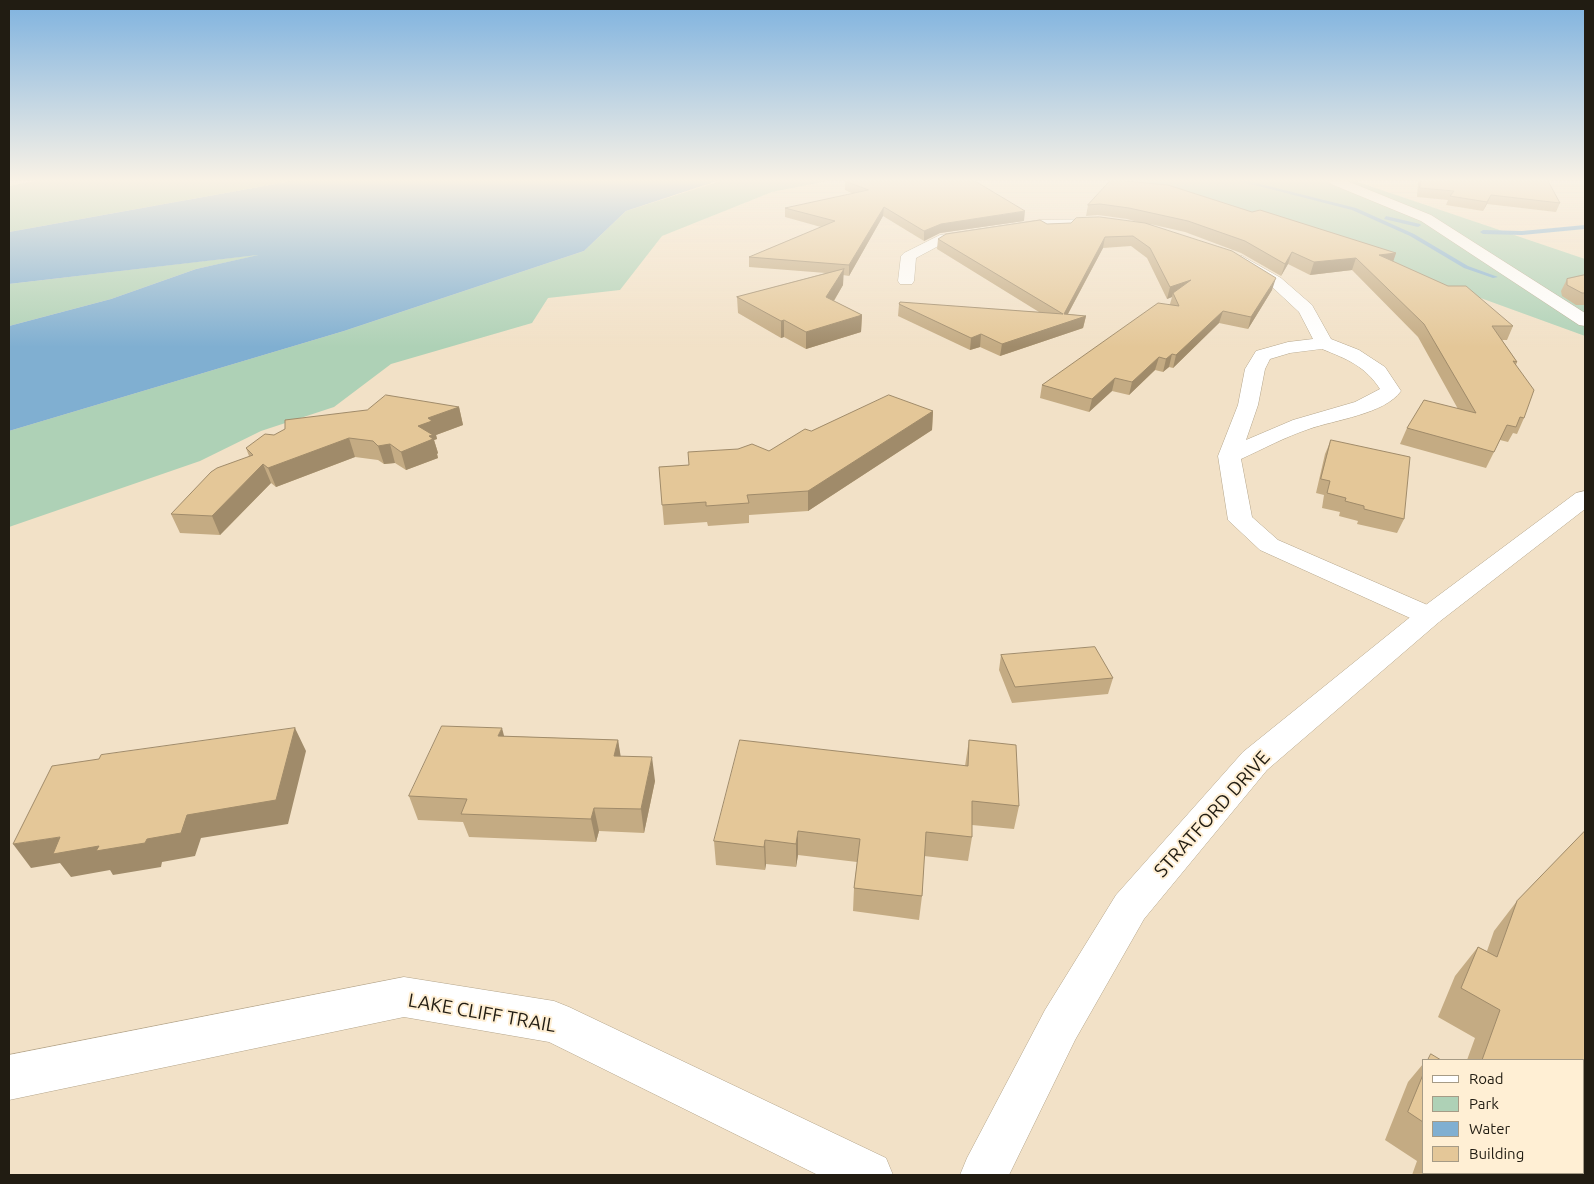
<!DOCTYPE html>
<html>
<head>
<meta charset="utf-8">
<style>
  body { margin:0 }
  #map { position:relative; width:1594px; height:1184px; overflow:hidden; background:#f2e1c7; font-family:Ubuntu,sans-serif }
  canvas { display:block }
  .frame { position:absolute; inset:0; border:10px solid #211c12; pointer-events:none }
  .legend { position:absolute; left:1422px; top:1059px; width:162px; height:115px; box-sizing:border-box; background:#ffefd4; border:1px solid #a69b86; margin:0; padding:6px 9px; list-style:none; font-size:15px; color:#211c12 }
  .legend li { display:flex; align-items:center; gap:10px; height:25px }
  .legend b { width:25px; border:1px solid #a69b86 }
</style>
</head>
<body>
<div id="map">
<canvas width="1594" height="1184"></canvas>
<div class="frame"></div>
<ul class="legend">
<li><b style="height:6px;background:#fff"></b>Road</li>
<li><b style="height:14px;background:#aed1b6"></b>Park</li>
<li><b style="height:14px;background:#80afd1"></b>Water</li>
<li><b style="height:14px;background:#e4c798"></b>Building</li>
</ul>
</div>
<script>
const context = document.querySelector('canvas').getContext('2d');
context.lineJoin = 'round';
function fill(path, color) { context.fillStyle = color; context.fill(path, 'evenodd'); }
function stroke(path, color, width, dash) { context.strokeStyle = color; context.lineWidth = width; context.lineCap = dash ? 'butt' : 'round'; context.setLineDash(dash || []); context.stroke(path); }
function label(font, color, halo, rows, align = 'center') {
  context.font = font + ' Ubuntu,sans-serif'; context.lineWidth = 4; context.setLineDash([]); context.textBaseline = 'middle'; context.strokeStyle = halo; context.fillStyle = color; for (const [text, x, y, turn = 0] of rows) {
    context.save(); context.translate(x, y); context.rotate((+turn || 0) * Math.PI / 180); context.textAlign = isNaN(turn) ? turn : align; if (halo) context.strokeText(text, 0, 0); context.fillText(text, 0, 0); context.restore();
  }
}
const green = new Path2D(`
  M 36,181 L 292,181 L 9,232 L 9,186 Z
  M 721,181 L 827,181 L 772,192 L 662,236 L 620,290 L 548,298 L 532,323 L 391,364 L 334,407 L 261,431 L 200,461 L 9,527 L 9,431 L 344,331 L 584,251 L 626,211 Z
  M 1131,181 L 1355,181 L 1585,259 L 1585,336 L 1236,209 Z
  M 264,254 L 196,269 L 111,299 L 9,326 L 9,284 Z`);
const water = new Path2D(`
  M 292,181 L 717,181 L 626,211 L 584,251 L 344,331 L 9,431 L 9,326 L 111,299 L 196,269 L 258,255 L 9,284 L 9,232 Z`);
const stream = new Path2D(`
  M 1239,181 L 1248,181 L 1356,208 L 1414,234 L 1468,266 L 1498,277 L 1493,278 L 1464,268 L 1410,236 L 1352,210 Z
  M 1386,216 L 1420,224 L 1421,225 L 1418,227 L 1384,219 Z
  M 1585,225 L 1585,229 L 1522,235 L 1483,234 L 1480,232 L 1483,230 L 1522,231 Z`);
const street = new Path2D(`
  M 1108,219 L 1113,220 L 1115,223 L 1113,226 L 1040,228 L 944,243 L 916,258 L 914,281 L 912,284 L 900,284 L 898,281 L 901,256 L 904,253 L 940,235 L 1040,220 Z
  M 1242,256 L 1281,278 L 1312,305 L 1331,339 L 1359,350 L 1385,367 L 1401,391 C 1385,414 1334,420 1309,429 C 1285,437 1263,449 1241,459 L 1252,517 L 1278,540 L 1439,610 L 1443,616 L 1439,622 L 1429,625 L 1419,622 L 1260,550 L 1228,520 L 1218,456 L 1238,405 L 1245,369 L 1256,351 L 1288,342 L 1313,339 L 1299,312 L 1269,284 L 1237,264 L 1234,261 L 1237,258 ZM 1322,349 C 1347,359 1365,366 1380,389 L 1355,402 L 1293,420 L 1246,440 L 1258,405 L 1265,369 L 1270,359 L 1290,353 Z
  M 404,977 L 554,1001 L 569,1007 L 886,1158 L 893,1175 L 818,1175 L 549,1042 L 404,1017 L 9,1100 L 9,1055 Z`);
const secondary = new Path2D(`
  M 1329,181 L 1347,181 L 1431,215 L 1585,313 L 1585,326 L 1579,325 L 1421,221 L 1331,184 Z
  M 1585,491 L 1585,509 L 1439,622 L 1267,770 L 1144,919 L 1075,1040 L 1009,1175 L 960,1175 L 967,1158 L 1045,1010 L 1116,895 L 1243,752 L 1419,610 L 1576,493 Z`);
const wall = new Path2D(`
  M 845,181 L 1024,221 L 940,233 L 924,241 L 883,216 L 849,276 L 843,275 L 843,285 L 834,301 L 862,315 L 861,332 L 806,349 L 784,337 L 781,338 L 738,313 L 737,297 L 826,273 L 749,267 L 749,257 L 821,227 L 785,217 L 785,208 L 853,194 L 845,190 Z
  M 1110,181 L 1252,212 L 1396,253 L 1393,261 L 1513,326 L 1507,340 L 1502,340 L 1517,362 L 1516,365 L 1524,418 L 1517,434 L 1513,433 L 1508,442 L 1500,440 L 1486,468 L 1400,444 L 1407,428 L 1458,409 L 1418,337 L 1352,270 L 1310,275 L 1288,264 L 1281,276 L 1241,253 L 1185,232 L 1150,224 L 1272,290 L 1248,329 L 1219,323 L 1173,368 L 1169,367 L 1163,372 L 1155,370 L 1129,395 L 1112,391 L 1089,412 L 1040,398 L 1042,385 L 1170,304 L 1172,297 L 1167,299 L 1147,258 L 1131,246 L 1103,248 L 1068,314 L 1086,316 L 1083,328 L 1000,356 L 980,347 L 970,350 L 898,316 L 899,304 L 1039,312 L 937,249 L 938,239 L 1047,224 L 1138,222 L 1127,219 L 1098,215 L 1086,216 L 1088,205 Z
  M 1418,181 L 1548,181 L 1560,203 L 1556,212 L 1487,204 L 1483,211 L 1446,205 L 1448,200 L 1417,197 Z
  M 1585,275 L 1585,305 L 1576,305 L 1562,296 L 1561,291 L 1567,279 Z
  M 459,407 L 463,425 L 436,435 L 437,439 L 434,440 L 438,453 L 437,454 L 438,458 L 406,470 L 395,463 L 384,464 L 378,460 L 355,457 L 276,487 L 271,483 L 220,535 L 180,533 L 171,514 L 249,456 L 246,448 L 274,435 Z
  M 933,411 L 932,430 L 808,511 L 749,515 L 749,523 L 708,526 L 707,522 L 664,525 L 659,467 L 689,465 L 738,449 L 769,451 L 811,431 Z
  M 1331,440 L 1404,519 L 1397,533 L 1357,524 L 1358,521 L 1339,516 L 1340,512 L 1322,508 L 1324,495 L 1316,493 L 1325,454 Z
  M 1001,655 L 1113,678 L 1108,694 L 1012,703 L 999,670 Z
  M 504,736 L 618,740 L 620,756 L 655,781 L 644,833 L 599,831 L 596,842 L 469,837 L 463,822 L 418,820 L 409,796 Z
  M 969,740 L 1019,806 L 1014,829 L 972,825 L 972,837 L 968,861 L 924,856 L 922,896 L 919,920 L 853,911 L 854,888 L 857,862 L 798,855 L 796,867 L 766,864 L 765,870 L 716,865 L 714,841 L 965,766 Z
  M 1585,831 L 1585,1175 L 1412,1175 L 1417,1161 L 1385,1140 L 1408,1082 L 1423,1064 L 1423,1173 L 1583,1173 L 1583,1060 L 1467,1060 L 1475,1038 L 1438,1017 L 1455,976 L 1478,947 L 1487,951 L 1494,931 L 1517,901 Z`);
const shadedWall = new Path2D(`
  M 1491,195 L 1487,204 L 1483,211 L 1487,202 Z
  M 884,207 L 883,216 L 849,276 L 849,265 Z
  M 1025,211 L 1024,221 L 940,233 L 924,241 L 924,231 L 941,224 Z
  M 1105,237 L 1103,248 L 1063,323 L 1086,316 L 1083,328 L 1000,356 L 1002,344 L 1064,314 Z
  M 1292,252 L 1288,264 L 1281,276 L 1285,264 Z
  M 1396,253 L 1392,265 L 1379,255 Z
  M 1356,258 L 1352,270 L 1310,275 L 1314,262 Z
  M 844,269 L 843,285 L 826,314 L 826,297 Z
  M 1276,278 L 1272,290 L 1248,329 L 1251,317 Z
  M 1191,280 L 1173,293 L 1172,297 L 1167,299 L 1170,287 Z
  M 1223,311 L 1219,323 L 1173,368 L 1176,355 Z
  M 862,315 L 861,332 L 806,349 L 806,332 Z
  M 784,320 L 784,337 L 781,338 L 781,321 Z
  M 981,334 L 980,347 L 970,350 L 971,338 Z
  M 1172,354 L 1169,367 L 1163,372 L 1166,359 Z
  M 1159,357 L 1155,370 L 1129,395 L 1132,382 Z
  M 1115,378 L 1112,391 L 1089,412 L 1092,399 Z
  M 459,407 L 463,425 L 436,435 L 437,439 L 434,440 L 438,453 L 437,454 L 438,458 L 406,470 L 401,452 L 418,426 L 428,418 Z
  M 933,411 L 932,430 L 808,511 L 808,491 Z
  M 349,438 L 355,457 L 276,487 L 268,468 Z
  M 390,444 L 395,463 L 384,464 L 378,446 Z
  M 263,464 L 271,483 L 220,535 L 212,516 Z
  M 295,728 L 306,751 L 288,824 L 201,838 L 195,856 L 162,862 L 161,867 L 113,875 L 110,870 L 71,877 L 60,863 L 31,868 L 13,844 L 60,837 L 147,839 Z
  M 502,728 L 508,751 L 498,736 Z
  M 618,740 L 622,764 L 614,756 Z
  M 652,757 L 655,781 L 644,833 L 641,809 Z
  M 594,808 L 599,831 L 596,842 L 591,819 Z
  M 798,831 L 798,855 L 796,867 L 796,844 Z
  M 765,840 L 766,864 L 765,870 L 764,847 Z`);
const building = new Path2D(`
  M 845,181 L 975,181 L 1025,211 L 941,224 L 924,231 L 884,207 L 849,265 L 749,257 L 835,221 L 785,208 L 868,190 Z
  M 1110,181 L 1125,181 L 1168,185 L 1252,212 L 1260,210 L 1396,253 L 1379,255 L 1448,286 L 1466,286 L 1513,326 L 1492,326 L 1517,362 L 1513,361 L 1534,390 L 1524,418 L 1520,417 L 1516,427 L 1507,425 L 1494,452 L 1407,428 L 1424,400 L 1476,413 L 1424,324 L 1356,258 L 1314,262 L 1292,252 L 1285,264 L 1245,241 L 1188,221 L 1129,208 L 1100,204 L 1088,205 Z
  M 1421,181 L 1548,181 L 1560,203 L 1491,195 L 1487,202 L 1450,196 L 1454,191 L 1420,188 Z
  M 1100,217 L 1145,223 L 1232,251 L 1276,278 L 1251,317 L 1223,311 L 1176,355 L 1172,354 L 1166,359 L 1159,357 L 1132,382 L 1115,378 L 1092,399 L 1042,385 L 1158,303 L 1179,306 L 1173,293 L 1191,280 L 1170,287 L 1150,248 L 1133,236 L 1105,237 L 1064,314 L 1086,316 L 1002,344 L 981,334 L 971,338 L 899,304 L 900,302 L 1063,314 L 938,239 L 946,234 L 1040,220 L 1047,224 L 1071,223 L 1076,218 Z
  M 844,269 L 826,297 L 862,315 L 806,332 L 784,320 L 781,321 L 737,297 Z
  M 1585,275 L 1585,293 L 1582,293 L 1567,285 L 1567,279 Z
  M 386,395 L 459,407 L 428,418 L 432,421 L 418,426 L 433,435 L 429,436 L 433,439 L 401,452 L 390,444 L 378,446 L 373,441 L 349,438 L 268,468 L 263,464 L 212,516 L 171,514 L 211,472 L 217,468 L 253,455 L 246,448 L 265,434 L 274,435 L 285,429 L 285,420 L 367,410 Z
  M 889,395 L 933,411 L 808,491 L 747,495 L 749,503 L 706,506 L 706,502 L 662,505 L 659,467 L 689,465 L 688,452 L 738,449 L 752,444 L 769,451 L 805,429 L 811,431 Z
  M 1331,440 L 1410,457 L 1404,519 L 1364,509 L 1364,506 L 1345,501 L 1346,498 L 1327,493 L 1330,481 L 1321,479 Z
  M 1095,647 L 1113,678 L 1015,687 L 1001,655 Z
  M 442,726 L 502,728 L 498,736 L 618,740 L 614,756 L 652,757 L 641,809 L 594,808 L 591,819 L 461,814 L 467,799 L 409,796 Z
  M 295,728 L 276,800 L 187,815 L 181,833 L 147,839 L 145,843 L 96,851 L 99,846 L 53,854 L 60,837 L 13,844 L 52,766 L 99,759 L 101,755 Z
  M 740,740 L 968,766 L 969,740 L 1016,745 L 1019,806 L 972,801 L 972,837 L 926,832 L 922,896 L 854,888 L 860,839 L 798,831 L 796,844 L 765,840 L 764,847 L 714,841 Z
  M 1585,831 L 1585,1175 L 1428,1175 L 1428,1173 L 1583,1173 L 1583,1060 L 1482,1060 L 1500,1010 L 1461,988 L 1478,947 L 1497,957 L 1517,901 Z
  M 1431,1054 L 1441,1060 L 1428,1060 Z
  M 1423,1075 L 1423,1122 L 1408,1112 Z`);
const nearStreetnames = [
  ["STRATFORD DRIVE",1212,814,-48],
  ["LAKE CLIFF TRAIL",482,1013,10]
];
fill(green, '#aed1b6');
fill(water, '#80afd1');
fill(stream, '#80afd1');
stroke(street, '#b4a58b', 1);
stroke(secondary, '#b4a58b', 1);
fill(street, '#fff');
fill(secondary, '#fff');
fill(wall, '#c4ab83');
fill(shadedWall, '#a08b6a');
fill(building, '#e4c798');
stroke(building, '#a08b6a', 1);
const sky = context.createLinearGradient(0, 0, 0, 347);
sky.addColorStop(0, '#7eb2df');
sky.addColorStop(0.52, '#f9f2e6');
sky.addColorStop(1, '#f9f2e600');
context.fillStyle = sky;
context.fillRect(0, 0, 1594, 347);
label('19px', '#211c12', '#ffefd4', nearStreetnames);
</script>
</body>
</html>
